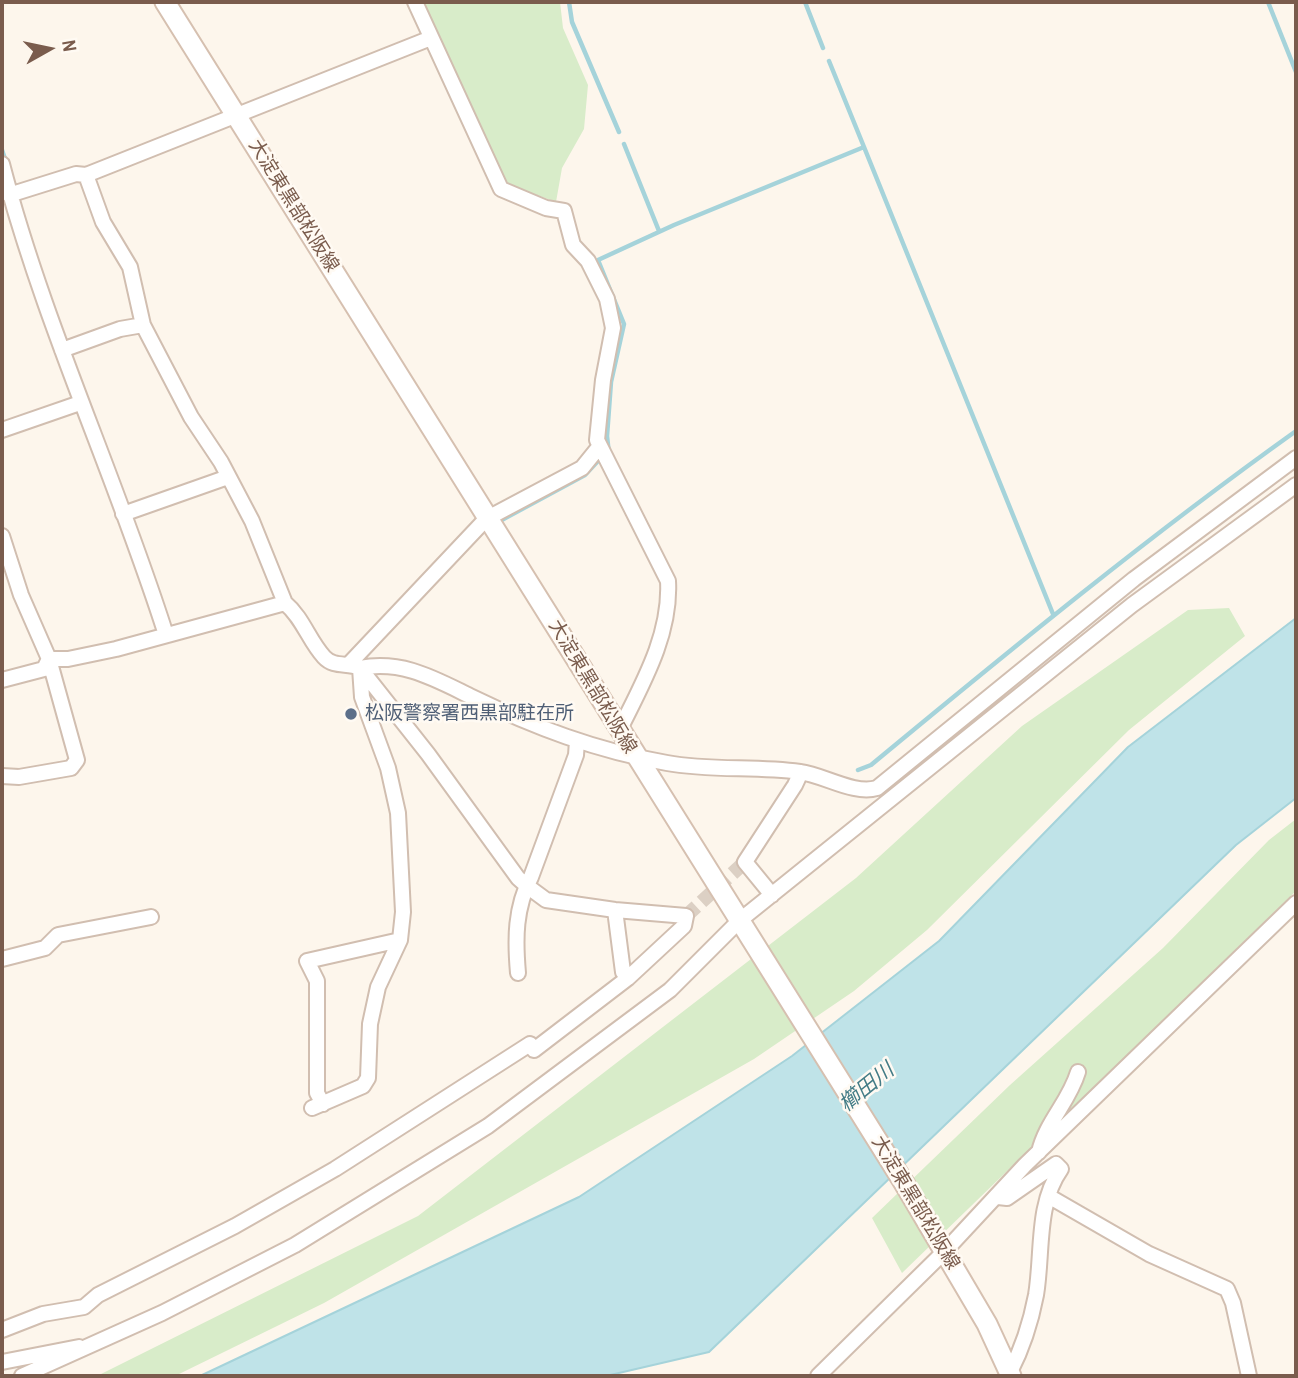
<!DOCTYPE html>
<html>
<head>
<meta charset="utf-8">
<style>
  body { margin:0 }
  #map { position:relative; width:1298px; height:1378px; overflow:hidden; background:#fdf6ec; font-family:"Archivo Narrow",sans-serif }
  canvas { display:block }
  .frame { position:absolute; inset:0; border:4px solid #7a5c4d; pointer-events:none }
  .north { position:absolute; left:14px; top:14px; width:70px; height:70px; -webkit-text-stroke:5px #fffaf3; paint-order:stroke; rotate:81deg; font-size:19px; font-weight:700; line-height:28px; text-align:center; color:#7a5c4d }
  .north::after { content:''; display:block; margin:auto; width:24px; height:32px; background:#7a5c4d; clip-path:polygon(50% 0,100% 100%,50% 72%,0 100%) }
</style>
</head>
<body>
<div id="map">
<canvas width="1298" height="1378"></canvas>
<div class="frame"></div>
<div class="north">N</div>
</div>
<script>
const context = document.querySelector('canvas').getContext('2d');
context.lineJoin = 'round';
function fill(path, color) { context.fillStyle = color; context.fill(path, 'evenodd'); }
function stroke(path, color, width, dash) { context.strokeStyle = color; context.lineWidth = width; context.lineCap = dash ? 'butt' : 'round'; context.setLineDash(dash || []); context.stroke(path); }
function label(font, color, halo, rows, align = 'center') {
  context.font = font + ' "Archivo Narrow","Noto Sans JP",sans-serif'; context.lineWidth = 5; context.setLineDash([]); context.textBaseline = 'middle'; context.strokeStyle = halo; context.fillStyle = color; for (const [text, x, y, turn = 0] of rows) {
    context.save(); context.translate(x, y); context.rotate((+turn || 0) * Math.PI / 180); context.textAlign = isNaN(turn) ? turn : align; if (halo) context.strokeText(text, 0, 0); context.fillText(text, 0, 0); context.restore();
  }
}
const green = new Path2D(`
  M 422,2 L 560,2 L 563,28 L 588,85 L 584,129 L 562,168 L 556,202 L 507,184 Z
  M 1229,608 L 1245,636 L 1129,730 L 927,930 L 854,991 L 754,1059 L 324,1303 L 175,1376 L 97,1376 L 418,1216 L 856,878 L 1022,726 L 1188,610 Z
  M 1296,819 L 1296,891 L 902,1273 L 872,1218 L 1010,1085 L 1163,948 L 1269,840 Z`);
const water = new Path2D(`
  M 1296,618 L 1296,798 L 1236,845 L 709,1352 L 606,1376 L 200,1376 L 579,1197 L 792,1056 L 939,941 L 1128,747 Z`);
const stream = new Path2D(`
  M 569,2 L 572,22 L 619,132
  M 805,2 L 823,48
  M 1268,2 L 1296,72
  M 829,61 L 864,147
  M 624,144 L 659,231
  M 2,150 L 6,162
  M 609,454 L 607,436 L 611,382 L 624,324 L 598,260 L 674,225 L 864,147 L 1053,614
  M 498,522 L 585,475 L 598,461
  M 858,770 L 871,765 C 1010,650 1149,536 1296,431`);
const minorTunnel = new Path2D(`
  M 686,916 L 745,862`);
const minor = new Path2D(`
  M 415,2 L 501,189 L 546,208 L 564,211 L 573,245 L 588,261 L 607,299 L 613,328 L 603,380 L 597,440 L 668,581 C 671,633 644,681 621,727
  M 2,164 C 44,325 116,477 166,635
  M 9,195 L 76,174 L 86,175 L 431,38
  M 62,350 L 120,329 L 143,325
  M 2,430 L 80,403
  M 123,514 L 228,477
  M 2,536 L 21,595 L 49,659 L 77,760 L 71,768 L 19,777 L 2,776
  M 49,659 L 68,659 L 116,649 L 285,603
  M 350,663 L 486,519 L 582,468 L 599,447
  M 360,668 C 402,660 433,678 470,696 C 534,727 597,751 667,763 C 710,771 756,766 800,772 C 824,775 854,795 877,788 L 1134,579 L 1296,458
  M 2,680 L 44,669 L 49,659
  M 772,895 L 745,862 L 795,785 L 801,772
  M 615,910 L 623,972 L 628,978
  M 2,959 L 45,948 L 58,935 L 151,917
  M 518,973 C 515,939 515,908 531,877 L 576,755 L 577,741
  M 323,1104 L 317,1093 L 317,981 L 307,961 L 400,940
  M 312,1108 L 363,1086 L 368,1078 L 370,1024 L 378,987 L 400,940 L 403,912 L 398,813 L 388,768 L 362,697 L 360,668
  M 1039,1152 C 1046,1122 1069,1102 1078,1072
  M 998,1197 L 1007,1198 L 1056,1164 L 1061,1169 C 1036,1204 1043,1253 1036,1295 C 1031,1321 1022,1349 1010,1372
  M 1050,1197 L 1149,1254 L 1227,1289 L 1233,1303 L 1249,1376
  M 2,1330 L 43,1314 L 84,1307 L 98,1295 L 235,1226 L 335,1169 L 530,1044 L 534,1050 L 628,978 L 684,926 L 686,916 L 615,910 L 546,900 L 527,886 L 518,878 L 428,754 L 360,668 C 348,662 334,668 324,657 C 309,641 303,618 285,603 L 252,521 L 221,462 L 191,417 L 143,325 L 130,267 L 103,222 L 86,175
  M 2,1362 L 79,1347
  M 22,1376 L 162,1313 L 295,1245 L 488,1126 L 670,990 L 739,921 L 1132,605 L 1296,485
  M 818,1376 L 945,1251 L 1025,1165 L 1296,903`);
const secondary = new Path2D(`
  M 165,2 L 904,1183 L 987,1324 L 1011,1376`);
const markers = [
  [351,714,7,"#5c6f8a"]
];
const streetNames = [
  ["大淀東黒部松阪線",293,206,58],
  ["大淀東黒部松阪線",592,687,59],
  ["大淀東黒部松阪線",915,1203,59]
];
const serviceNames = [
  ["松阪警察署西黒部駐在所",365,714]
];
const waterNames = [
  ["櫛田川",867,1088,-39]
];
fill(green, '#d8ecc9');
fill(water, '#bfe3e8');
stroke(water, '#a5d3da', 2);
stroke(stream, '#a5d3da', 4.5);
stroke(minorTunnel, '#dcd0c4', 14, [14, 7]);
stroke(minor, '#d1beb0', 18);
stroke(secondary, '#d6c0b0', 23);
stroke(minor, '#fff', 14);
stroke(secondary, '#fff', 19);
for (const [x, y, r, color] of markers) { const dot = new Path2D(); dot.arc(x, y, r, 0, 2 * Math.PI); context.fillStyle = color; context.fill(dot); stroke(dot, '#fffaf3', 2.5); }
label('19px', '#7a5c4d', '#fffaf3', streetNames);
label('19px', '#4e5e75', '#fffaf3', serviceNames, 'left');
label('italic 21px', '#437c86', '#fffaf3', waterNames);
</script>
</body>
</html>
